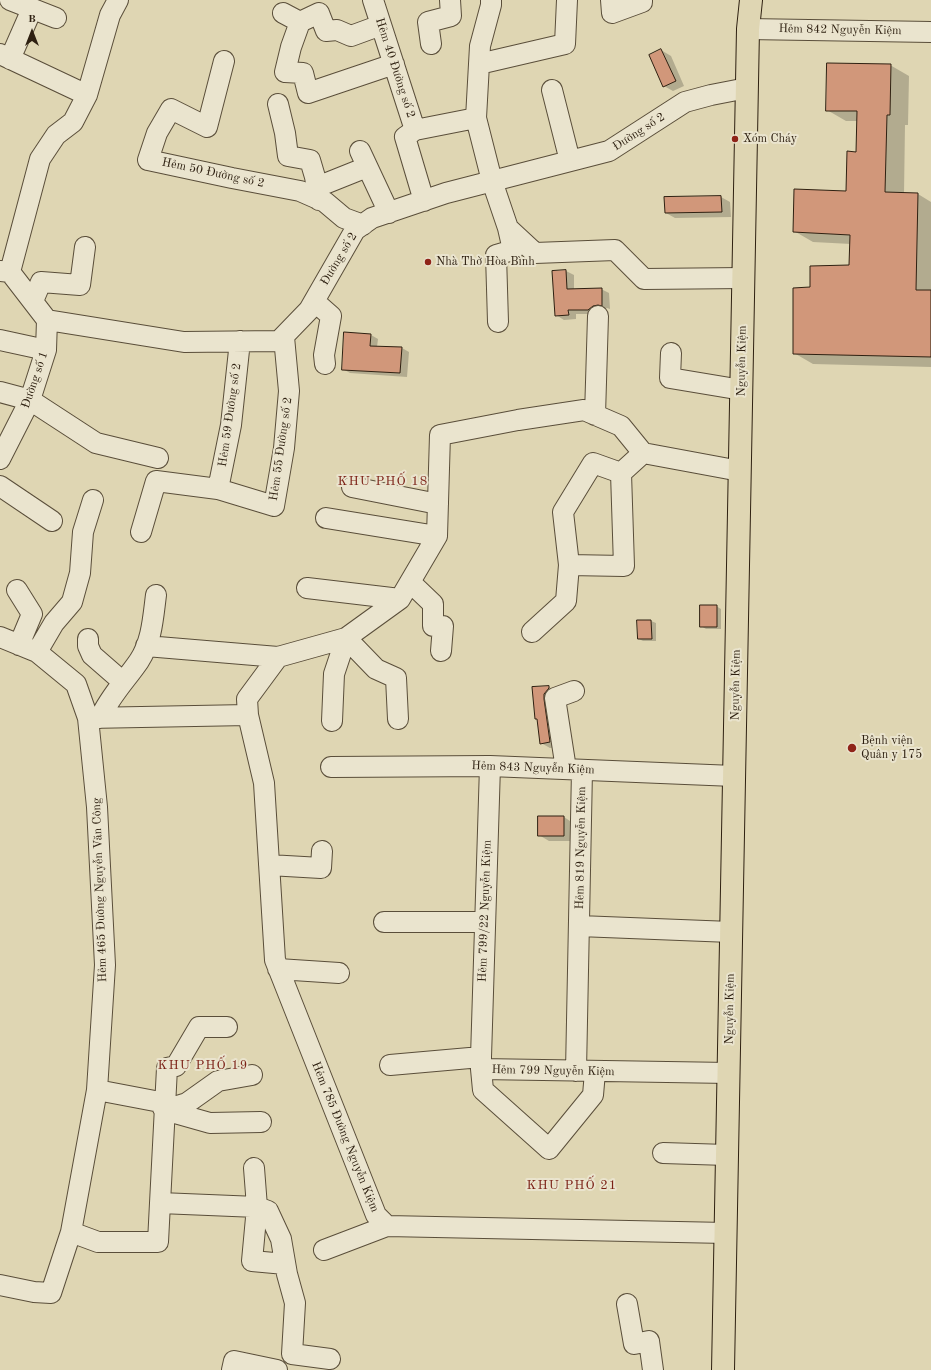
<!DOCTYPE html>
<html>
<head>
<meta charset="utf-8">
<style>
  body { margin:0 }
  #map { position:relative; width:931px; height:1370px; overflow:hidden; background:#dfd6b3; font-family:"Old Standard TT",serif }
  canvas { display:block }
  .north { position:absolute; left:12px; top:12px; width:40px; height:40px; -webkit-text-stroke:3px #eae4ce; paint-order:stroke; rotate:0deg; font-size:11px; font-weight:700; line-height:16px; text-align:center; color:#2e2011 }
  .north::after { content:''; display:block; margin:auto; width:14px; height:18px; background:#2e2011; clip-path:polygon(50% 0,100% 100%,50% 72%,0 100%) }
</style>
</head>
<body>
<div id="map">
<canvas width="931" height="1370"></canvas>
<div class="north">B</div>
</div>
<script>
const context = document.querySelector('canvas').getContext('2d');
context.lineJoin = 'round';
function fill(path, color) { context.fillStyle = color; context.fill(path, 'evenodd'); }
function stroke(path, color, width, dash) { context.strokeStyle = color; context.lineWidth = width; context.lineCap = dash ? 'butt' : 'round'; context.setLineDash(dash || []); context.stroke(path); }
function label(font, color, halo, rows, align = 'center') {
  context.font = font + ' "Old Standard TT",serif'; context.lineWidth = 4; context.setLineDash([]); context.textBaseline = 'middle'; context.strokeStyle = halo; context.fillStyle = color; for (const [text, x, y, turn = 0] of rows) {
    context.save(); context.translate(x, y); context.rotate((+turn || 0) * Math.PI / 180); context.textAlign = isNaN(turn) ? turn : align; if (halo) context.strokeText(text, 0, 0); context.fillText(text, 0, 0); context.restore();
  }
}
const shadow = new Path2D(`
  M 661,50 L 671,56 L 684,86 L 673,91 L 664,86 Z
  M 890,65 L 909,76 L 908,125 L 905,125 L 904,194 L 918,194 L 931,202 L 931,367 L 813,364 L 794,353 L 810,288 L 850,266 L 851,244 L 813,242 L 794,231 L 847,192 L 857,153 L 857,121 L 846,121 L 827,110 Z
  M 721,197 L 730,202 L 731,217 L 675,218 L 666,213 Z
  M 566,271 L 574,275 L 574,290 L 601,289 L 609,293 L 610,309 L 607,308 L 601,310 L 596,314 L 576,314 L 576,319 L 564,320 L 556,315 Z
  M 371,335 L 378,339 L 377,347 L 402,348 L 409,352 L 407,377 L 350,373 L 343,369 Z
  M 716,606 L 721,609 L 721,629 L 706,629 L 701,626 Z
  M 638,621 L 651,621 L 656,623 L 656,641 L 643,641 L 639,639 Z
  M 549,687 L 558,692 L 559,747 L 550,748 L 541,743 L 533,688 Z
  M 564,817 L 573,823 L 573,841 L 549,841 L 539,835 Z`);
const building = new Path2D(`
  M 661,49 L 676,81 L 663,87 L 649,55 Z
  M 827,63 L 891,64 L 890,115 L 887,115 L 885,192 L 918,193 L 916,290 L 931,290 L 931,357 L 793,354 L 793,288 L 810,287 L 810,266 L 849,265 L 850,235 L 793,232 L 794,189 L 846,191 L 847,151 L 856,152 L 857,111 L 826,111 Z
  M 721,196 L 722,212 L 665,213 L 664,197 Z
  M 566,270 L 567,289 L 602,288 L 602,306 L 598,305 L 593,306 L 588,310 L 568,310 L 569,315 L 555,316 L 552,271 Z
  M 344,332 L 371,334 L 370,346 L 402,347 L 400,373 L 342,370 Z
  M 700,605 L 717,605 L 717,627 L 700,627 Z
  M 637,620 L 651,620 L 652,639 L 638,639 Z
  M 549,686 L 549,688 L 544,694 L 544,699 L 550,742 L 540,744 L 537,719 L 535,719 L 532,687 Z
  M 538,816 L 564,816 L 564,836 L 538,836 Z`);
const minor = new Path2D(`
  M 10,0 L 56,18
  M 373,0 L 415,130 L 405,137 L 424,201
  M 491,0 L 491,5 L 480,46 L 476,118 L 492,181 L 508,228 L 513,250 L 496,255 L 498,322
  M 611,0 L 612,13 L 642,2 L 642,0
  M 283,13 L 300,22 L 319,13 L 326,31 L 337,30 L 351,36 L 381,25
  M 300,22 L 291,47 L 285,72 L 303,73 L 308,93 L 394,64
  M 748,29 L 931,32
  M 431,44 L 428,22 L 451,16 L 450,0
  M 0,54 L 87,95
  M 10,59 L 32,9
  M 224,61 L 207,127 L 171,109 L 157,133 L 148,160 L 232,178 L 300,191 L 325,202 L 344,218 L 363,225
  M 479,64 L 565,44 L 567,0
  M 552,90 L 570,161
  M 278,104 L 285,133 L 288,156 L 310,160 L 315,177 L 319,200
  M 415,130 L 476,118
  M 360,151 L 389,213
  M 317,187 L 367,167
  M 508,228 L 535,253 L 615,250 L 644,279 L 744,278
  M 0,271 L 10,272 L 47,320 L 184,342 L 279,341 L 309,310 L 355,230 L 372,218 L 446,193 L 609,151 L 685,102 L 711,95 L 747,88
  M 10,272 L 40,159 L 56,135 L 73,122 L 87,95 L 110,15 L 118,0
  M 33,301 L 41,282 L 80,285 L 85,247
  M 314,301 L 331,316 L 324,355 L 325,364
  M 0,340 L 46,350
  M 671,353 L 670,378 L 742,390
  M 0,392 L 30,400 L 96,443 L 158,458
  M 595,415 L 598,316
  M 0,459 L 30,400 L 46,350 L 47,320
  M 0,486 L 52,521
  M 352,487 L 438,504
  M 218,489 L 231,425 L 240,341
  M 326,518 L 437,536
  M 141,532 L 156,481 L 218,489 L 274,506 L 284,448 L 289,391 L 284,337
  M 569,565 L 563,512 L 593,463 L 621,473
  M 410,582 L 433,604 L 433,626 L 443,626 L 441,651
  M 307,588 L 400,599
  M 17,590 L 32,614 L 19,645
  M 532,632 L 566,601 L 569,565 L 624,566 L 621,473 L 643,453
  M 0,637 L 37,652 L 76,684 L 88,718 L 248,715 L 247,699 L 278,657 L 346,638 L 400,599 L 437,536 L 440,435 L 518,420 L 584,410 L 621,426 L 643,453 L 740,471
  M 88,639 L 88,646 L 92,655 L 123,682
  M 146,646 L 278,657
  M 37,652 L 54,623 L 72,602 L 80,573 L 83,532 L 93,500
  M 248,715 L 264,783 L 275,960 L 376,1215 L 387,1226 L 726,1233
  M 100,718 C 110,696 126,680 139,661 C 152,641 153,618 156,595
  M 332,721 L 334,674 L 346,638 L 376,669 L 396,678 L 398,719
  M 331,767 L 490,766 L 734,776
  M 566,769 L 555,698 L 574,691
  M 269,865 L 321,868 L 322,851
  M 384,922 L 485,922
  M 579,926 L 731,932
  M 278,969 L 339,973
  M 481,1057 L 490,766
  M 390,1065 L 481,1057 L 481,1069 L 483,1090 L 549,1149 L 593,1095 L 595,1072
  M 481,1069 L 729,1073
  M 576,1071 L 582,770
  M 97,1090 L 160,1102 L 164,1110 L 210,1123 L 261,1122
  M 164,1110 L 187,1103 L 218,1081 L 252,1075
  M 663,1153 L 727,1155
  M 254,1168 L 257,1207 L 252,1261 L 285,1264
  M 160,1203 L 167,1068 L 176,1066 L 199,1027 L 227,1027
  M 71,1232 L 98,1242 L 158,1242 L 160,1203 L 257,1207 L 268,1211 L 281,1239 L 287,1274 L 295,1303 L 292,1354 L 330,1359
  M 324,1250 L 387,1226
  M 0,1285 L 34,1292 L 51,1293 L 71,1232 L 97,1090 L 105,965 L 97,807 L 88,718
  M 627,1304 L 634,1344 L 649,1341 L 653,1370
  M 232,1370 L 234,1361 L 277,1370`);
const major = new Path2D(`
  M 723,1370 L 748,29 L 751,0`);
const markers = [
  [735,139,4,"#8f2418"],
  [428,262,4,"#8f2418"],
  [852,748,5,"#8f2418"]
];
const streetNames = [
  ["Hẻm 842 Nguyễn Kiệm",840,30,1],
  ["Hẻm 40 Đường số 2",395,68,72],
  ["Đường số 2",639,132,-33],
  ["Hẻm 50 Đường số 2",213,173,12],
  ["Đường số 2",339,259,-59],
  ["Nguyễn Kiệm",742,361,-89],
  ["Đường số 1",35,380,-71],
  ["Hẻm 59 Đường số 2",230,415,-82],
  ["Hẻm 55 Đường số 2",281,449,-82],
  ["Nguyễn Kiệm",736,685,-89],
  ["Hẻm 843 Nguyễn Kiệm",533,768,2],
  ["Hẻm 819 Nguyễn Kiệm",581,848,-89],
  ["Hẻm 465 Đường Nguyễn Văn Công",100,890,-92],
  ["Hẻm 799/22 Nguyễn Kiệm",485,911,-88],
  ["Nguyễn Kiệm",730,1009,-89],
  ["Hẻm 799 Nguyễn Kiệm",553,1071,1],
  ["Hẻm 785 Đường Nguyễn Kiệm",345,1137,68]
];
const poiNames = [
  ["Xóm Cháy",743,139],
  ["Nhà Thờ Hòa Bình",436,262],
  ["Bệnh viện",861,741],
  ["Quân y 175",861,755]
];
const neighbourhoodNames = [
  ["KHU PHỐ 18",383,482],
  ["KHU PHỐ 19",203,1066],
  ["KHU PHỐ 21",572,1186]
];
fill(shadow, '#0003');
fill(building, '#d1977a');
stroke(building, '#2e2011', 1);
stroke(minor, '#5a4e3a', 22);
stroke(major, '#2e2011', 24);
stroke(minor, '#eae4ce', 20);
stroke(major, '#dfd6b3', 22);
for (const [x, y, r, color] of markers) { const dot = new Path2D(); dot.arc(x, y, r, 0, 2 * Math.PI); context.fillStyle = color; context.fill(dot); stroke(dot, '#eae4ce', 1.5); }
label('12px', '#2e2011', '#eae4ce', streetNames);
label('12px', '#2e2011', '#eae4ce', poiNames, 'left');
context.letterSpacing = '1px';
label('13px', '#7a1f14', '#eae4ce', neighbourhoodNames);
context.letterSpacing = '0px';
</script>
</body>
</html>
